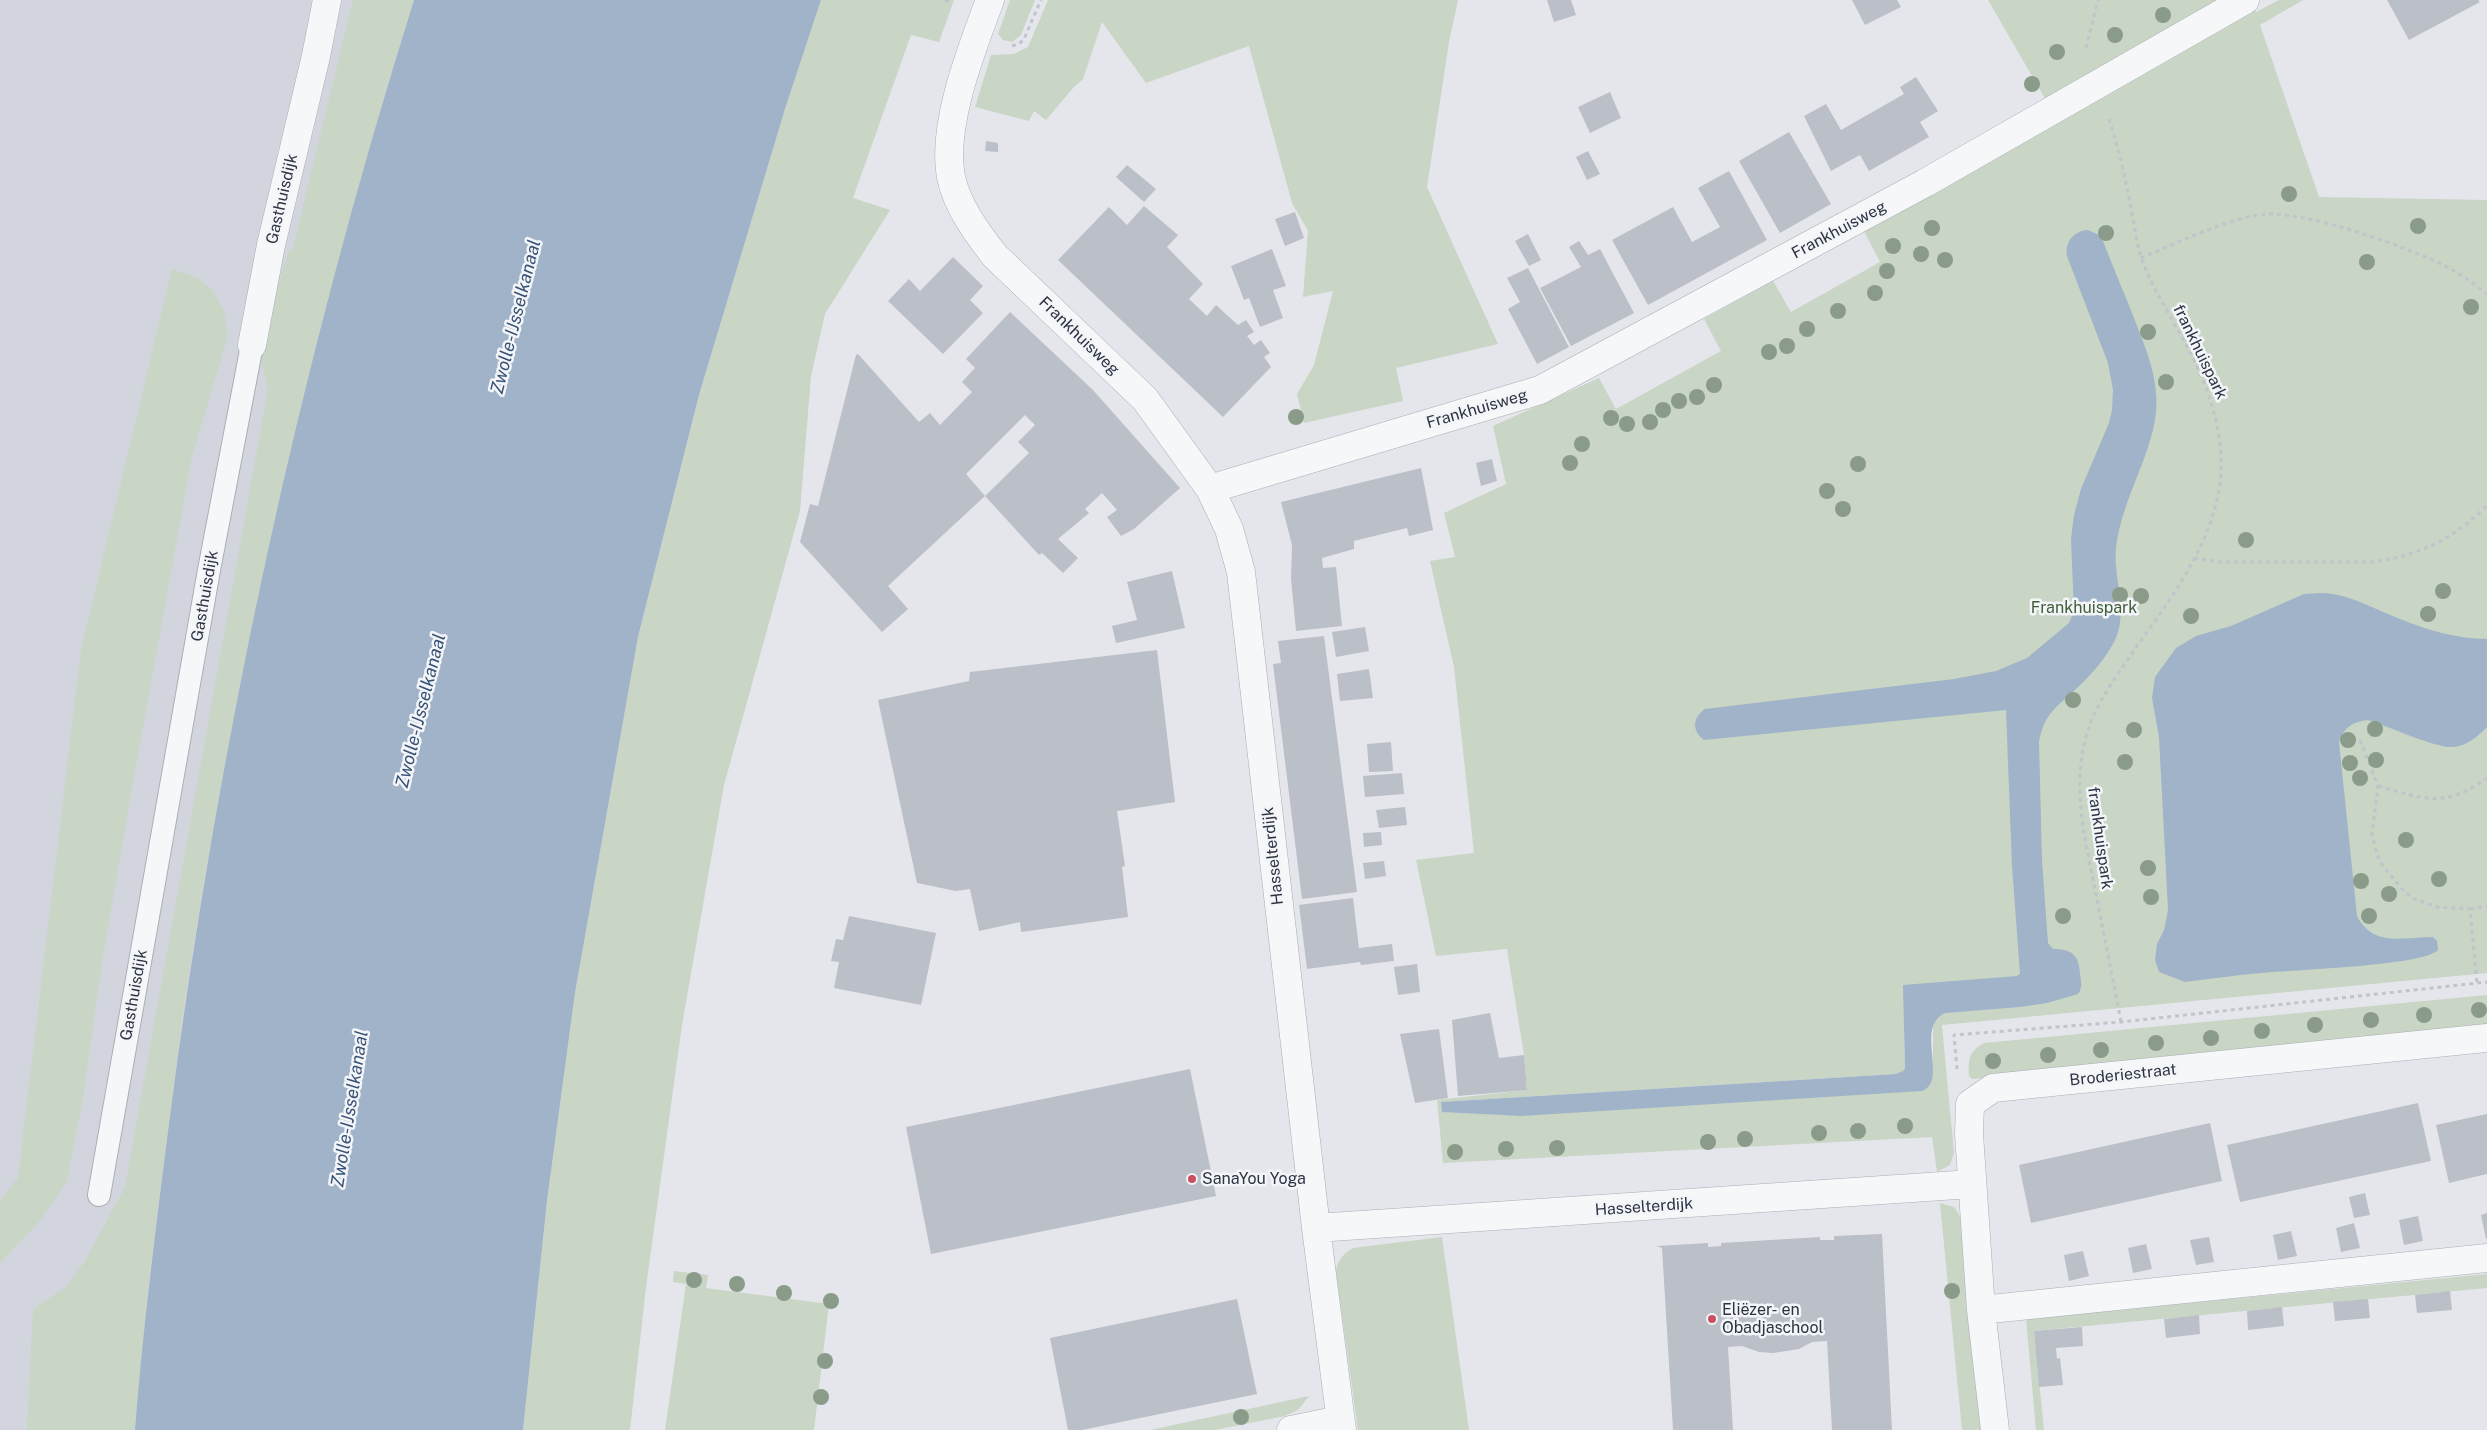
<!DOCTYPE html>
<html>
<head>
<meta charset="utf-8">
<style>
  body { margin:0 }
  canvas { display:block; background:#e4e6eb }
</style>
</head>
<body>
<canvas width="2487" height="1430"></canvas>
<script>
const context = document.querySelector('canvas').getContext('2d');
context.lineJoin = 'round';
function fill(path, color) { context.fillStyle = color; context.fill(path, 'evenodd'); }
function stroke(path, color, width, dash) { context.strokeStyle = color; context.lineWidth = width; context.lineCap = dash ? 'butt' : 'round'; context.setLineDash(dash || []); context.stroke(path); }
function label(font, color, halo, rows, align = 'center') {
  context.font = font + ' "Public Sans",sans-serif'; context.lineWidth = 5; context.setLineDash([]); context.textBaseline = 'middle'; context.strokeStyle = halo; context.fillStyle = color; for (const [text, x, y, turn = 0] of rows) {
    context.save(); context.translate(x, y); context.rotate((+turn || 0) * Math.PI / 180); context.textAlign = isNaN(turn) ? turn : align; if (halo) context.strokeText(text, 0, 0); context.fillText(text, 0, 0); context.restore();
  }
}
const built = new Path2D(`
  M 0,0 L 439,0 L 193,1430 L 0,1430 Z`);
const green = new Path2D(`
  M 353,0 L 414,0 L 387,86 L 273,531 L 239,691 L 204,880 L 183,1012 L 148,1288 L 135,1430 L 27,1430 L 33,1309 L 66,1287 L 85,1261 L 125,1187 L 268,389 L 258,346 L 289,251 L 293,248 Z
  M 821,0 L 954,0 L 939,42 L 911,35 L 853,198 L 890,210 L 825,314 L 811,376 L 800,511 L 724,785 L 682,1025 L 646,1287 L 630,1430 L 523,1430 L 547,1201 L 575,993 L 638,637 L 699,395 L 785,109 Z
  M 1010,0 L 1035,0 L 1021,35 L 1012,42 L 1003,40 L 998,34 Z
  M 1048,0 L 1458,0 L 1449,42 L 1427,187 L 1498,344 L 1396,368 L 1403,401 L 1304,423 L 1297,394 L 1314,365 L 1333,291 L 1303,297 L 1308,231 L 1292,203 L 1249,46 L 1146,83 L 1102,22 L 1083,79 L 1074,87 L 1046,120 L 1034,111 L 1029,121 L 975,107 L 991,55 L 1014,54 L 1028,47 Z
  M 1988,0 L 2250,0 L 2256,12 L 2279,0 L 2303,0 L 2260,25 L 2319,197 L 2487,200 L 2487,973 L 1942,1025 L 1954,1153 L 1950,1165 L 1937,1172 L 1932,1137 L 1443,1163 L 1437,1100 L 1527,1090 L 1524,1055 L 1507,949 L 1436,956 L 1416,860 L 1474,853 L 1454,667 L 1430,561 L 1455,557 L 1444,513 L 1506,484 L 1493,426 L 1599,378 L 1616,409 L 1721,351 L 1704,319 L 1773,281 L 1791,312 L 1880,262 L 1864,231 L 2058,121 ZM 1933,1023 L 1933,1073 L 1442,1112 L 1441,1102 L 1896,1074 L 1903,1072 L 1905,1068 L 1904,1025 Z
  M 172,269 L 198,278 L 212,290 L 224,310 L 228,336 L 192,456 L 133,782 L 102,962 L 83,1098 L 67,1181 L 38,1223 L 0,1263 L 0,1200 L 18,1178 L 81,650 Z
  M 2487,995 L 2487,1029 L 1972,1079 L 1969,1076 C 1968,1060 1969,1051 1984,1043 Z
  M 1940,1203 L 1954,1207 L 1960,1216 L 1981,1430 L 1962,1430 Z
  M 1442,1237 L 1469,1430 L 1358,1430 L 1336,1272 C 1337,1260 1344,1253 1353,1248 Z
  M 674,1271 L 708,1275 L 706,1288 L 829,1304 L 814,1430 L 665,1430 L 686,1284 L 673,1282 Z
  M 2487,1274 L 2487,1288 L 2034,1331 L 2044,1430 L 2036,1430 L 2026,1319 Z
  M 1309,1396 L 1298,1410 L 1285,1416 L 1215,1430 L 1150,1430 Z`);
const water = new Path2D(`
  M 414,0 L 821,0 L 785,109 L 699,395 L 638,637 L 575,993 L 547,1201 L 523,1430 L 135,1430 C 143,1327 156,1226 169,1124 C 218,743 299,366 414,0 Z
  M 2088,230 L 2101,236 C 2111,262 2122,288 2132,313 C 2147,352 2164,387 2153,430 C 2143,470 2121,506 2116,548 C 2113,577 2128,610 2116,638 C 2107,657 2092,674 2077,688 C 2057,707 2044,713 2039,742 L 2042,861 L 2048,943 L 2053,949 C 2072,949 2079,955 2080,974 C 2081,982 2083,987 2078,994 L 2047,1003 L 2020,1007 L 1945,1013 C 1914,1027 1949,1081 1922,1091 L 1521,1116 L 1442,1112 L 1441,1102 L 1896,1074 L 1903,1071 L 1905,1068 L 1903,985 L 2017,976 L 2020,974 L 2012,866 L 2006,710 L 1704,740 C 1692,731 1692,718 1705,709 L 1954,679 L 1996,671 L 2027,658 L 2069,623 L 2074,611 L 2071,539 L 2074,515 L 2081,489 L 2109,423 L 2112,410 L 2113,390 L 2108,363 L 2067,256 C 2065,241 2074,231 2088,230 Z
  M 2324,593 C 2352,595 2374,609 2400,619 C 2427,630 2458,639 2487,639 L 2487,727 C 2477,737 2468,745 2454,747 C 2437,749 2388,726 2368,720 C 2353,721 2343,728 2339,742 L 2357,916 C 2374,948 2403,937 2433,937 L 2437,941 L 2438,950 C 2423,966 2289,970 2261,973 C 2236,975 2210,979 2185,982 L 2159,972 L 2155,960 L 2157,944 L 2164,930 L 2168,910 L 2159,737 L 2152,698 L 2155,677 L 2176,648 L 2196,636 L 2231,626 L 2304,594 Z`);
const building = new Path2D(`
  M 1547,0 L 1571,0 L 1576,15 L 1554,22 Z
  M 1852,0 L 1897,0 L 1901,7 L 1865,25 Z
  M 2387,0 L 2478,0 L 2480,2 L 2409,40 Z
  M 1916,77 L 1938,111 L 1920,122 L 1929,137 L 1869,171 L 1860,155 L 1831,171 L 1804,116 L 1826,104 L 1841,130 L 1904,94 L 1900,87 Z
  M 1610,92 L 1621,118 L 1590,133 L 1578,107 Z
  M 1789,132 L 1831,204 L 1780,233 L 1739,161 Z
  M 986,141 L 998,143 L 998,152 L 985,151 Z
  M 1588,151 L 1600,174 L 1587,180 L 1576,157 Z
  M 1127,165 L 1156,189 L 1144,202 L 1116,177 Z
  M 1729,171 L 1767,240 L 1648,305 L 1612,240 L 1673,207 L 1692,242 L 1720,227 L 1698,188 Z
  M 1144,206 L 1178,235 L 1167,247 L 1203,284 L 1189,299 L 1207,316 L 1216,305 L 1238,325 L 1246,320 L 1254,332 L 1247,336 L 1254,345 L 1261,340 L 1270,353 L 1264,357 L 1271,367 L 1223,417 L 1058,260 L 1109,207 L 1127,225 Z
  M 1295,212 L 1304,238 L 1285,246 L 1275,219 Z
  M 1528,234 L 1541,260 L 1529,266 L 1515,241 Z
  M 1579,241 L 1588,255 L 1600,249 L 1634,313 L 1571,346 L 1540,288 L 1581,267 L 1569,247 Z
  M 1272,249 L 1286,286 L 1273,290 L 1283,318 L 1260,327 L 1249,298 L 1244,300 L 1231,266 Z
  M 953,257 L 983,286 L 970,300 L 983,313 L 943,354 L 888,301 L 909,279 L 920,291 Z
  M 1528,268 L 1569,347 L 1537,364 L 1508,309 L 1520,302 L 1507,278 Z
  M 1010,312 L 1093,390 L 1180,488 L 1134,529 L 1121,536 L 1107,517 L 1117,510 L 1102,493 L 1085,509 L 1089,513 L 1058,539 L 1078,558 L 1063,573 L 1042,553 L 1039,555 L 985,496 L 1029,453 L 1018,442 L 1035,425 L 1025,415 L 966,474 L 985,496 L 888,586 L 908,609 L 882,632 L 800,542 L 810,504 L 818,506 L 856,355 L 858,354 L 919,422 L 930,413 L 940,425 L 972,392 L 962,382 L 975,368 L 966,359 Z
  M 1492,459 L 1497,481 L 1481,486 L 1476,463 Z
  M 1421,468 L 1433,530 L 1409,536 L 1407,528 L 1354,541 L 1354,549 L 1322,558 L 1323,568 L 1336,567 L 1342,626 L 1296,631 L 1291,579 L 1292,545 L 1281,502 Z
  M 1172,571 L 1185,628 L 1116,643 L 1112,626 L 1137,620 L 1127,582 Z
  M 1365,627 L 1369,651 L 1336,657 L 1332,632 Z
  M 1324,636 L 1357,892 L 1302,899 L 1273,664 L 1281,663 L 1278,641 Z
  M 1157,650 L 1175,802 L 1117,811 L 1125,866 L 1122,867 L 1128,917 L 1021,932 L 1020,922 L 979,931 L 970,889 L 956,891 L 917,883 L 878,700 L 969,681 L 970,672 Z
  M 1369,669 L 1373,698 L 1340,701 L 1337,674 Z
  M 1391,742 L 1393,771 L 1369,772 L 1367,744 Z
  M 1402,773 L 1404,794 L 1365,797 L 1363,776 Z
  M 1405,807 L 1407,825 L 1379,828 L 1376,810 Z
  M 1381,832 L 1382,845 L 1364,847 L 1363,833 Z
  M 1384,861 L 1386,876 L 1365,879 L 1363,863 Z
  M 1353,898 L 1359,948 L 1392,944 L 1394,961 L 1361,965 L 1360,962 L 1307,969 L 1299,905 Z
  M 849,916 L 936,933 L 921,1005 L 834,988 L 839,962 L 831,961 L 836,939 L 843,940 Z
  M 1417,964 L 1420,992 L 1398,995 L 1394,967 Z
  M 1490,1013 L 1499,1058 L 1524,1055 L 1527,1090 L 1458,1096 L 1452,1020 Z
  M 1439,1029 L 1448,1098 L 1415,1103 L 1400,1034 Z
  M 1190,1069 L 1216,1196 L 931,1254 L 906,1127 Z
  M 2418,1103 L 2431,1161 L 2240,1202 L 2227,1145 Z
  M 2487,1114 L 2487,1174 L 2449,1183 L 2436,1125 Z
  M 2210,1123 L 2222,1181 L 2031,1223 L 2019,1165 Z
  M 2365,1193 L 2370,1215 L 2354,1218 L 2349,1197 Z
  M 2487,1213 L 2487,1239 L 2486,1239 L 2481,1215 Z
  M 2418,1216 L 2423,1241 L 2404,1245 L 2399,1220 Z
  M 2354,1223 L 2360,1248 L 2341,1252 L 2336,1228 Z
  M 2291,1231 L 2297,1256 L 2278,1260 L 2273,1235 Z
  M 1882,1234 L 1892,1430 L 1832,1430 L 1827,1341 L 1812,1342 L 1799,1349 L 1773,1353 L 1759,1352 L 1742,1346 L 1728,1347 L 1733,1430 L 1673,1430 L 1662,1248 L 1657,1246 L 1708,1243 L 1708,1247 L 1721,1246 L 1721,1243 L 1820,1237 L 1820,1240 L 1834,1240 L 1834,1236 Z
  M 2209,1237 L 2214,1262 L 2196,1265 L 2190,1240 Z
  M 2146,1244 L 2152,1269 L 2133,1273 L 2128,1248 Z
  M 2083,1251 L 2089,1276 L 2069,1281 L 2064,1255 Z
  M 2450,1291 L 2452,1310 L 2417,1313 L 2415,1295 Z
  M 1237,1299 L 1257,1394 L 1082,1430 L 1068,1430 L 1050,1338 Z
  M 2368,1299 L 2370,1318 L 2335,1321 L 2333,1302 Z
  M 2282,1307 L 2284,1326 L 2248,1330 L 2247,1311 Z
  M 2199,1315 L 2200,1334 L 2166,1338 L 2164,1319 Z
  M 2082,1327 L 2083,1346 L 2056,1348 L 2057,1359 L 2060,1358 L 2063,1385 L 2039,1387 L 2034,1331 Z`);
const path = new Path2D(`
  M 945,0 L 951,2
  M 1012,46 L 1019,44 L 1024,39 L 1041,0
  M 2086,48 L 2098,0
  M 2109,119 C 2119,150 2126,181 2132,213 C 2135,229 2137,246 2142,260 C 2151,284 2163,303 2175,325 C 2201,369 2223,419 2221,471 C 2217,543 2167,603 2128,659 C 2110,685 2090,714 2084,745 C 2073,795 2086,845 2096,894 C 2104,936 2113,979 2121,1022
  M 2141,258 C 2178,243 2229,217 2267,214 C 2309,212 2411,248 2449,268 C 2463,275 2475,285 2487,294
  M 2194,558 L 2219,562 L 2370,562 C 2416,557 2455,539 2487,505
  M 2360,740 L 2378,786 L 2372,834 L 2377,855 L 2383,866 L 2403,890 L 2414,899 L 2437,907 L 2470,909 L 2477,983
  M 2378,786 C 2426,799 2443,809 2487,778
  M 2470,909 L 2487,906
  M 1957,1069 L 1954,1035 L 2121,1022 L 2487,982`);
const service = new Path2D(`
  M 99,1195 L 209,570 L 252,345`);
const minor = new Path2D(`
  M 990,0 C 972,48 941,126 951,177 C 957,206 977,233 995,256 L 1145,399 L 1210,489 L 1229,529 L 1241,572 L 1316,1228 L 1342,1430
  M 252,345 L 271,245 L 316,56 L 327,0
  M 1210,489 L 1540,390 L 1925,183 L 2245,0
  M 1316,1228 L 1972,1184
  M 1981,1310 L 2487,1258
  M 1291,1430 L 1340,1420
  M 1995,1430 L 1981,1310 L 1969,1134 L 1970,1104 L 1993,1088 L 2487,1038`);
const trees = [
  [2163,15],
  [2115,35],
  [2057,52],
  [2032,84],
  [2289,194],
  [2418,226],
  [1932,228],
  [2106,233],
  [1893,246],
  [1921,254],
  [1945,260],
  [2367,262],
  [1887,271],
  [1875,293],
  [2471,307],
  [1838,311],
  [1807,329],
  [2148,332],
  [1787,346],
  [1769,352],
  [2166,382],
  [1714,385],
  [1697,397],
  [1679,401],
  [1663,410],
  [1296,417],
  [1611,418],
  [1650,422],
  [1627,424],
  [1582,444],
  [1570,463],
  [1858,464],
  [1827,491],
  [1843,509],
  [2246,540],
  [2443,591],
  [2120,595],
  [2141,596],
  [2428,614],
  [2191,616],
  [2073,700],
  [2375,729],
  [2134,730],
  [2348,740],
  [2376,760],
  [2125,762],
  [2350,763],
  [2360,778],
  [2406,840],
  [2148,868],
  [2439,879],
  [2361,881],
  [2389,894],
  [2151,897],
  [2063,916],
  [2369,916],
  [2479,1010],
  [2424,1015],
  [2371,1020],
  [2315,1025],
  [2262,1031],
  [2211,1038],
  [2156,1043],
  [2101,1050],
  [2048,1055],
  [1993,1061],
  [1905,1126],
  [1858,1131],
  [1819,1133],
  [1745,1139],
  [1708,1142],
  [1557,1148],
  [1506,1149],
  [1455,1152],
  [694,1280],
  [737,1284],
  [1952,1291],
  [784,1293],
  [831,1301],
  [825,1361],
  [821,1397],
  [1241,1417]
];
const markers = [
  [1192,1179,5,"#ca4f5f"],
  [1712,1319,5,"#ca4f5f"]
];
const streetNames = [
  ["Gasthuisdijk",282,199,-77],
  ["Frankhuisweg",1839,230,-28],
  ["Frankhuisweg",1079,336,44],
  ["frankhuispark",2200,352,64],
  ["Frankhuisweg",1477,409,-16],
  ["Gasthuisdijk",205,596,-80],
  ["frankhuispark",2100,838,82],
  ["Hasselterdijk",1273,856,-96],
  ["Gasthuisdijk",134,995,-80],
  ["Broderiestraat",2123,1075,-6],
  ["Hasselterdijk",1644,1207,-4]
];
const parkNames = [
  ["Frankhuispark",2084,608]
];
const poiNames = [
  ["SanaYou Yoga",1202,1179],
  ["Eliëzer- en",1722,1310],
  ["Obadjaschool",1722,1328]
];
const waterNames = [
  ["Zwolle-IJsselkanaal",516,317,-76],
  ["Zwolle-IJsselkanaal",421,711,-76],
  ["Zwolle-IJsselkanaal",350,1109,-81]
];
fill(built, '#d2d5dd');
fill(green, '#c9d5c5');
fill(water, '#a0b3c9');
fill(building, '#bbbfc8');
stroke(service, '#a9adb5', 24);
stroke(minor, '#a9adb5', 29);
stroke(path, '#c1c4ca', 3, [4, 4]);
stroke(service, '#f6f7f9', 22);
stroke(minor, '#f6f7f9', 28);
context.fillStyle = '#8a9b8a';
for (const [x, y] of trees) { context.beginPath(); context.arc(x, y, 8, 0, 2 * Math.PI); context.fill(); }
for (const [x, y, r, color] of markers) { const dot = new Path2D(); dot.arc(x, y, r, 0, 2 * Math.PI); context.fillStyle = color; context.fill(dot); stroke(dot, '#f3f5f8', 2); }
label('16px', '#2c3443', '#f3f5f8', streetNames);
label('16px', '#405e3a', '#f3f5f8', parkNames);
label('16px', '#2c3443', '#f3f5f8', poiNames, 'left');
label('italic 18px', '#375276', '#f3f5f8', waterNames);
</script>
</body>
</html>
